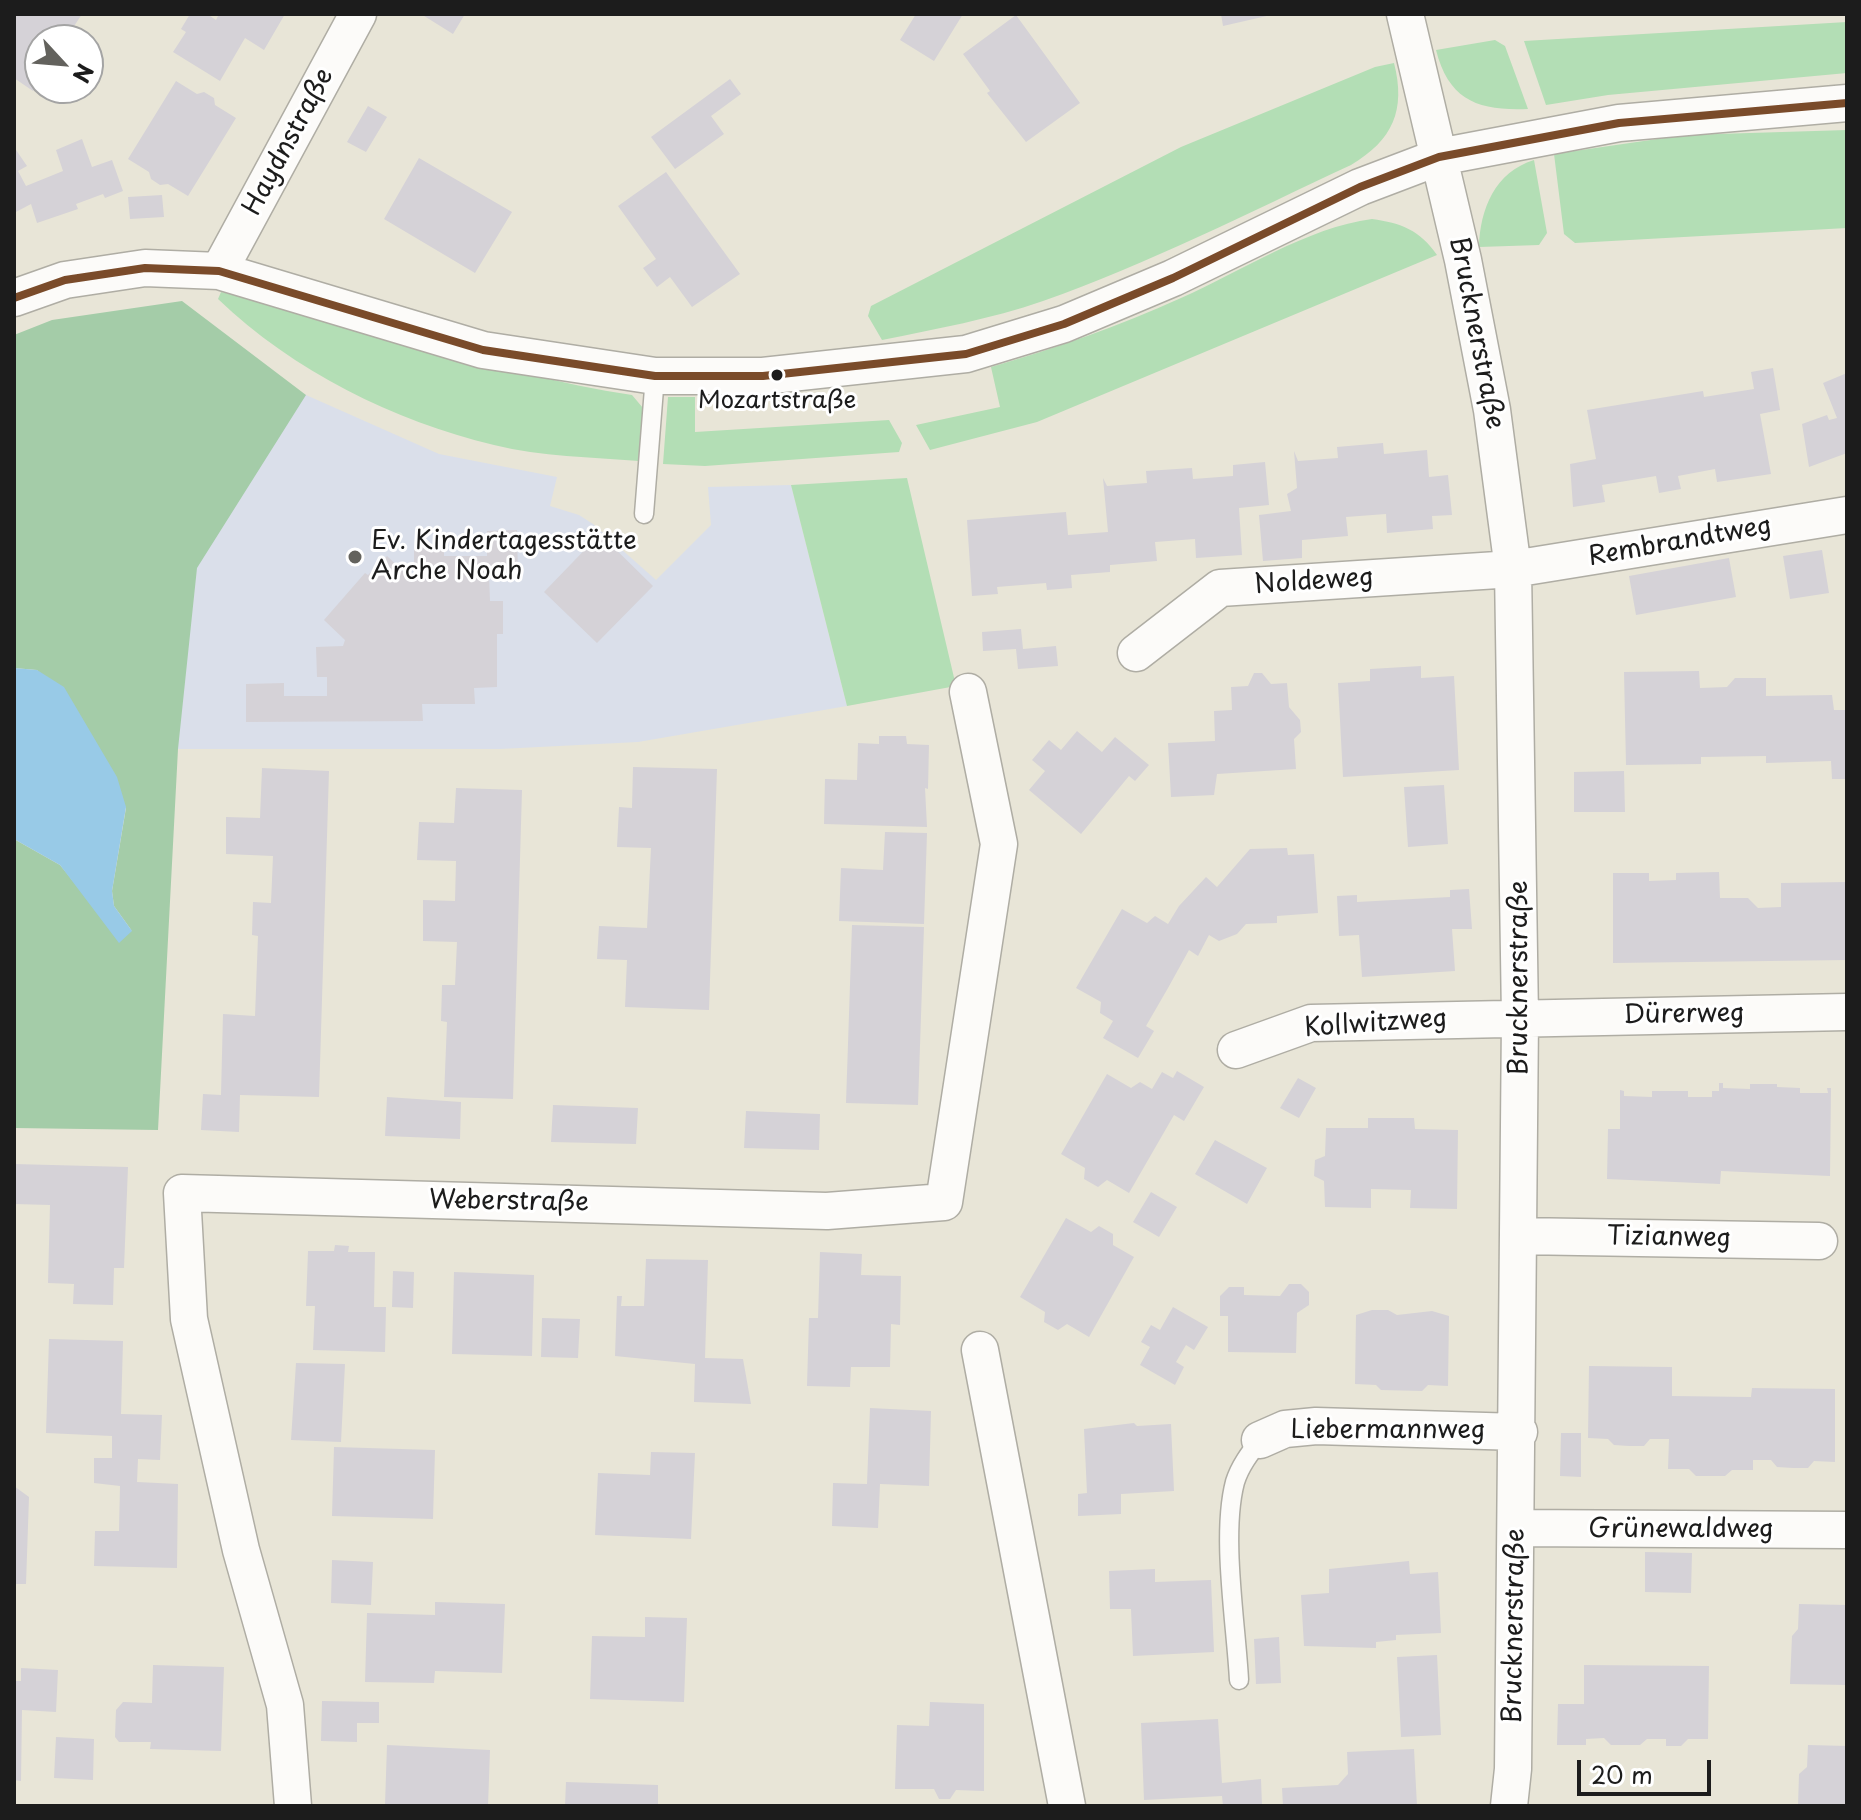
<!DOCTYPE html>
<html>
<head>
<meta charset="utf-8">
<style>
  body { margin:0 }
  #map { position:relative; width:1861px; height:1820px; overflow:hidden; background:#e8e5d7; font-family:"Playpen Sans",sans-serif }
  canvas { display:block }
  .frame { position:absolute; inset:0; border:16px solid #1c1c1c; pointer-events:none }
  .north { position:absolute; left:24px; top:24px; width:80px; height:80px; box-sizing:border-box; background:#fff; border:2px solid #a4a4a4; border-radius:50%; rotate:116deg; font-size:22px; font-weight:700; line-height:32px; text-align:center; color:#1c1c1c }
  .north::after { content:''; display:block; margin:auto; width:28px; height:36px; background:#63625d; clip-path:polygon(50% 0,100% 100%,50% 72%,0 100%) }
  .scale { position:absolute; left:1577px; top:1760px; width:134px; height:36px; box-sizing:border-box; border:4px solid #1c1c1c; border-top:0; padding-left:10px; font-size:24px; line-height:28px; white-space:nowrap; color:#1c1c1c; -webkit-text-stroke:6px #fff; paint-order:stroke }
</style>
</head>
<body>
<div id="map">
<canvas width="1861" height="1820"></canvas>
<div class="frame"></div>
<div class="north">N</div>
<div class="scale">20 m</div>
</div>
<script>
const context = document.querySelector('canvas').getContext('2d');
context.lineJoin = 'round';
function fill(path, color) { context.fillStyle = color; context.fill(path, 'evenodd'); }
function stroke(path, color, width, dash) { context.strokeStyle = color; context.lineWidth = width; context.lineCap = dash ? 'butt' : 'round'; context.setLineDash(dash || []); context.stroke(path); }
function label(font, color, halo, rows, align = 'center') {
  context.font = font + ' "Playpen Sans",sans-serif'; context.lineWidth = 6; context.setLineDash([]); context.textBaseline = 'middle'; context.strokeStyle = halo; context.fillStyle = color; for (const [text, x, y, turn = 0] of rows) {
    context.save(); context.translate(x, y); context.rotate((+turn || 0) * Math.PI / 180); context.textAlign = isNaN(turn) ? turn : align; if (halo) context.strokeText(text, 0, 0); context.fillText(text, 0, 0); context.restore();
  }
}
const built = new Path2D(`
  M 200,340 L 306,395 L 439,454 L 557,477 L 550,506 L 579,515 L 593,524 L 656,580 L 711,525 L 708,487 L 791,485 L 847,706 L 638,742 L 500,749 L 178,749 L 150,661 Z`);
const green = new Path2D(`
  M 1847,22 L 1847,73 L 1608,95 L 1546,105 L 1524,41 Z
  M 1495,40 L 1505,46 L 1528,109 C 1479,111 1449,101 1436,50 Z
  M 1394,63 C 1406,110 1393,140 1351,165 C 1250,212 1148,264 1043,301 C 991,319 936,329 882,340 L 868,316 L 871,306 L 1181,147 L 1375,67 Z
  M 1847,130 L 1847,228 L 1575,243 L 1564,234 L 1554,154 L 1685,135 Z
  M 1534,160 L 1547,233 L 1539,245 L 1479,247 C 1480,209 1495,172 1534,160 Z
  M 1372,219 C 1401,223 1420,230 1437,255 L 1037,422 L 930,450 L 916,425 L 1000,407 L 991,367 C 1056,348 1119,326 1181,298 C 1240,272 1308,227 1372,219 Z
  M 221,292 C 360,320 491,374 632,395 L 643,408 L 639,461 C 591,457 542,457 494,445 C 394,421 293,371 218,299 Z
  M 668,397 L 695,397 L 695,432 L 889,420 L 902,443 L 899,452 L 705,466 L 663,464 Z
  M 907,478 L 956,686 L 847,706 L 791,485 Z`);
const forest = new Path2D(`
  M 182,301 L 306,395 L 197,568 L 178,749 L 158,1130 L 14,1128 L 14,839 L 60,865 L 78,887 L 132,931 L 114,906 L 112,891 L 126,808 L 37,670 L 14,668 L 14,335 L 52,320 Z`);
const water = new Path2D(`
  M 14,668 L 37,670 L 64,687 L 117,777 L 126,807 L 112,891 L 114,906 L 132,931 L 119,943 L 60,865 L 14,839 Z`);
const building = new Path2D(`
  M 14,14 L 82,14 L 65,40 L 40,40 L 40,80 L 33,91 L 14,78 Z
  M 190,14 L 207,14 L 216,20 L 219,14 L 285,14 L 264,50 L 245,38 L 220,81 L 173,52 L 186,32 L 181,29 Z
  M 421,14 L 465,14 L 453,34 Z
  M 916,14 L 963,14 L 934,61 L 900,40 Z
  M 1221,14 L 1271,14 L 1271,15 L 1223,26 Z
  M 1016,15 L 1080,103 L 1026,142 L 987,93 L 990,91 L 963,54 Z
  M 730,79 L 741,94 L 711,116 L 724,134 L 675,169 L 651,137 Z
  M 176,81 L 197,94 L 204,92 L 214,98 L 215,105 L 236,118 L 188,196 L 168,184 L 160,185 L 151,179 L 149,172 L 128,159 Z
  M 368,106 L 387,117 L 366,152 L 347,142 Z
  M 82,139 L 92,167 L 112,160 L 123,191 L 105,198 L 103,194 L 76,204 L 78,209 L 37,223 L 31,204 L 14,213 L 14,147 L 27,166 L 18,171 L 26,186 L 63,171 L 56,150 Z
  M 419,158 L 512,212 L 475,273 L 384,219 Z
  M 666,172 L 740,274 L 692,307 L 670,277 L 657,287 L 643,268 L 656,259 L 618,206 Z
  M 162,195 L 164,217 L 130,219 L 128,197 Z
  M 1773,368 L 1780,410 L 1760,414 L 1771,474 L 1717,482 L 1715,469 L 1678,476 L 1681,489 L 1659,493 L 1656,476 L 1602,485 L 1605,502 L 1573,507 L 1570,464 L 1596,459 L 1587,410 L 1703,391 L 1704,397 L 1754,389 L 1751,372 Z
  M 1847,373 L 1847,453 L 1809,467 L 1802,424 L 1827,415 L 1829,420 L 1837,418 L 1823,383 Z
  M 1383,443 L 1384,454 L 1427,450 L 1429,477 L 1448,475 L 1452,515 L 1432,516 L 1433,529 L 1387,533 L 1386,514 L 1346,517 L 1348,536 L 1302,540 L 1302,558 L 1263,561 L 1259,515 L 1291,511 L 1287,494 L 1297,488 L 1294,451 L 1298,461 L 1338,458 L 1337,447 Z
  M 1265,462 L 1269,505 L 1239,508 L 1242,555 L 1196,558 L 1195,539 L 1155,542 L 1157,561 L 1110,565 L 1110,572 L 1071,575 L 1072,588 L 1047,590 L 1046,583 L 997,587 L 998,594 L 972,596 L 967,520 L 1066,512 L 1068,535 L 1108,532 L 1103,478 L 1107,486 L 1147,483 L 1146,471 L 1192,468 L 1193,479 L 1233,476 L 1233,465 Z
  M 517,530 L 518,574 L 489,574 L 490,601 L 503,601 L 503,634 L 497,634 L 497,687 L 474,688 L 475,704 L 422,704 L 423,721 L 246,722 L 246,684 L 284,683 L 284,696 L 327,696 L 327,677 L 317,677 L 316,647 L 343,646 L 345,640 L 324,620 L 365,573 L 368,575 L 387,556 L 408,576 L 414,573 L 414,547 L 444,546 L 444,556 L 487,556 L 487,531 Z
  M 600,534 L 653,586 L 597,643 L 544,592 Z
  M 1822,550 L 1829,593 L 1790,599 L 1783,556 Z
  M 1729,558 L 1736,597 L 1636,615 L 1629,576 Z
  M 1021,629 L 1023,649 L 1056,646 L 1058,666 L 1018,669 L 1016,649 L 983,651 L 982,632 Z
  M 1421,666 L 1421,678 L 1454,676 L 1459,770 L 1343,777 L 1338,683 L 1370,681 L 1370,669 Z
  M 1699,671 L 1700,688 L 1727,687 L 1735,678 L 1766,678 L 1766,696 L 1832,695 L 1834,710 L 1847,710 L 1847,779 L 1832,779 L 1831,761 L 1766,763 L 1766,756 L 1701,757 L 1701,764 L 1626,765 L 1624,672 Z
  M 1254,673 L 1262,673 L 1271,684 L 1287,683 L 1289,707 L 1300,720 L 1301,732 L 1294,739 L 1296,769 L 1217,774 L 1214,795 L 1171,797 L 1168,743 L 1215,741 L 1214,711 L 1232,710 L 1231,687 L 1248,686 Z
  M 1077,731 L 1102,752 L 1115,737 L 1149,765 L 1135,781 L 1129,776 L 1081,834 L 1029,790 L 1045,771 L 1032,760 L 1049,740 L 1061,750 Z
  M 879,736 L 906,736 L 907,744 L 929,745 L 928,789 L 925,788 L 927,827 L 824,824 L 825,779 L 857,780 L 858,743 L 879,744 Z
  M 633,767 L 717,769 L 709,1010 L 625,1007 L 627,960 L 597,959 L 599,926 L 647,928 L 651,848 L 617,847 L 619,807 L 632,808 Z
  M 262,768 L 329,771 L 319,1097 L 240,1095 L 239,1132 L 201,1130 L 203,1094 L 221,1095 L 223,1014 L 255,1016 L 258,936 L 252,935 L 253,902 L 271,903 L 273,856 L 226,854 L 226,817 L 260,818 Z
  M 1624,771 L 1625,812 L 1574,812 L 1574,772 Z
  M 1444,785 L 1448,844 L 1408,847 L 1404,787 Z
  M 456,788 L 522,790 L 513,1099 L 444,1097 L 447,1022 L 441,1021 L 442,985 L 455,985 L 457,942 L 423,941 L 423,900 L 455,901 L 456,861 L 417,860 L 419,822 L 454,823 Z
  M 885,832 L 927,833 L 924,924 L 839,921 L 841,868 L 883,870 Z
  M 1287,848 L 1288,855 L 1314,854 L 1318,913 L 1277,916 L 1277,923 L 1246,924 L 1237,934 L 1219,941 L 1209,935 L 1198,956 L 1189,950 L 1168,988 L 1146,1026 L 1154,1031 L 1138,1058 L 1103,1038 L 1113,1021 L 1100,1013 L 1101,1002 L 1076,988 L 1122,909 L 1147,923 L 1155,916 L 1168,924 L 1179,906 L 1206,877 L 1217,887 L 1250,849 Z
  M 1719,872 L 1720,898 L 1748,898 L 1758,908 L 1781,907 L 1781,883 L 1847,882 L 1847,960 L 1613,963 L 1613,873 L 1649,873 L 1649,881 L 1676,880 L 1676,873 Z
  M 1469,889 L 1472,929 L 1452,929 L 1455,971 L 1362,977 L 1359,935 L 1339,936 L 1337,896 L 1357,895 L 1357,902 L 1450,897 L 1450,890 Z
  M 852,925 L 924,927 L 918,1105 L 846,1103 Z
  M 1177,1071 L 1204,1087 L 1184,1121 L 1174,1115 L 1129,1193 L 1107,1180 L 1098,1187 L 1084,1179 L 1085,1168 L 1061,1154 L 1107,1074 L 1131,1088 L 1140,1082 L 1152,1089 L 1162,1072 L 1173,1078 Z
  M 1298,1078 L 1316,1088 L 1299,1118 L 1280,1108 Z
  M 1719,1083 L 1723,1083 L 1723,1088 L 1750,1089 L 1750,1084 L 1777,1084 L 1777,1087 L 1800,1088 L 1800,1093 L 1828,1093 L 1827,1088 L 1831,1088 L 1830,1176 L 1721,1171 L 1720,1184 L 1607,1179 L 1608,1129 L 1620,1129 L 1620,1090 L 1624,1091 L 1624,1096 L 1652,1097 L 1652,1091 L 1688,1091 L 1688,1097 L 1712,1097 L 1712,1091 L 1719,1091 Z
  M 387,1097 L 461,1102 L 460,1139 L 385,1136 Z
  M 553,1105 L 638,1108 L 636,1144 L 551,1142 Z
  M 746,1111 L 820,1114 L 819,1150 L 744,1148 Z
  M 1368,1118 L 1414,1118 L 1415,1129 L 1458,1130 L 1457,1209 L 1410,1208 L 1411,1190 L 1371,1189 L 1371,1208 L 1325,1207 L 1324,1181 L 1314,1176 L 1315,1160 L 1325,1156 L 1326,1128 L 1368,1128 Z
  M 1215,1140 L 1267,1168 L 1247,1204 L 1195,1174 Z
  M 14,1164 L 128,1167 L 124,1268 L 114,1268 L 113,1305 L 73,1304 L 74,1284 L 48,1283 L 50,1205 L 14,1204 Z
  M 1151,1192 L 1177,1207 L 1159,1237 L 1133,1222 Z
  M 1066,1218 L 1091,1232 L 1099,1226 L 1113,1234 L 1113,1245 L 1134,1257 L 1089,1337 L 1067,1324 L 1058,1330 L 1044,1322 L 1045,1312 L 1020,1297 Z
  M 335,1245 L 349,1246 L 348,1252 L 375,1252 L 374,1307 L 386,1307 L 385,1352 L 313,1350 L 315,1306 L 306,1306 L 308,1251 L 334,1251 Z
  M 820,1252 L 862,1254 L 861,1275 L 901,1276 L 900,1325 L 891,1324 L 890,1367 L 851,1367 L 850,1387 L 807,1386 L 809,1318 L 818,1318 Z
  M 646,1259 L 708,1260 L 705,1358 L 743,1359 L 751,1404 L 694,1402 L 695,1364 L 615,1356 L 617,1296 L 622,1296 L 621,1306 L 644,1306 Z
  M 393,1271 L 414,1272 L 413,1308 L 392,1307 Z
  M 454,1272 L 534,1275 L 532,1356 L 452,1354 Z
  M 1289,1284 L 1301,1284 L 1309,1292 L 1309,1305 L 1297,1313 L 1296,1353 L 1228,1352 L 1228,1316 L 1220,1316 L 1220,1296 L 1229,1287 L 1244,1287 L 1244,1295 L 1280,1296 Z
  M 1173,1307 L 1208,1327 L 1194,1350 L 1186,1345 L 1176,1362 L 1184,1367 L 1175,1385 L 1140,1365 L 1150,1347 L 1141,1342 L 1151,1325 L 1160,1330 Z
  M 1372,1310 L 1388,1310 L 1397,1315 L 1432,1311 L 1449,1316 L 1448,1386 L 1428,1385 L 1422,1391 L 1381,1390 L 1376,1385 L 1355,1384 L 1356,1315 Z
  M 542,1318 L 580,1319 L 578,1358 L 541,1357 Z
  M 49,1339 L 123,1341 L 121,1414 L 162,1415 L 160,1460 L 138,1459 L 137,1482 L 178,1484 L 177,1568 L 94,1566 L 95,1531 L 119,1531 L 120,1486 L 94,1483 L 94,1458 L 112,1458 L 112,1436 L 46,1433 Z
  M 296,1363 L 345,1364 L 341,1442 L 291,1440 Z
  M 1589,1366 L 1672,1367 L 1672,1396 L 1751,1397 L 1752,1388 L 1835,1389 L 1835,1462 L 1814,1461 L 1808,1468 L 1793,1468 L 1777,1467 L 1771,1460 L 1753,1460 L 1753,1470 L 1732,1470 L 1725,1476 L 1696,1476 L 1689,1469 L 1668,1469 L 1669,1439 L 1650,1439 L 1644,1446 L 1629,1446 L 1614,1445 L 1608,1439 L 1588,1438 Z
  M 870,1408 L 931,1411 L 929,1486 L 880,1484 L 878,1528 L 832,1526 L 833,1483 L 867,1484 Z
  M 1134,1423 L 1137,1426 L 1171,1424 L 1174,1491 L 1121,1494 L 1121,1514 L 1078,1516 L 1078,1494 L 1087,1493 L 1084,1429 Z
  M 1561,1433 L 1581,1433 L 1581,1477 L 1560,1476 Z
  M 334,1447 L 435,1450 L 433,1519 L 332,1516 Z
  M 651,1452 L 695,1453 L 691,1539 L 595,1535 L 598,1473 L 650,1475 Z
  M 14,1486 L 29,1497 L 26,1584 L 14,1584 Z
  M 1645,1552 L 1692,1553 L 1691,1593 L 1645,1592 Z
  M 332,1560 L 373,1562 L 371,1605 L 331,1603 Z
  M 1409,1561 L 1410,1574 L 1438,1572 L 1441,1633 L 1396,1635 L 1396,1640 L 1376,1642 L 1376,1648 L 1304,1646 L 1301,1595 L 1329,1593 L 1329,1569 Z
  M 1155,1569 L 1155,1582 L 1211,1580 L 1214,1652 L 1133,1656 L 1131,1609 L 1110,1609 L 1109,1571 Z
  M 435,1602 L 505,1604 L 502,1673 L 435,1671 L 434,1683 L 365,1682 L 367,1613 L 435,1615 Z
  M 1799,1604 L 1847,1605 L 1847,1685 L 1790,1684 L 1792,1636 L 1798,1629 Z
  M 645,1617 L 687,1618 L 684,1702 L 590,1699 L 592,1636 L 645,1637 Z
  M 1279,1637 L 1281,1683 L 1256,1684 L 1254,1639 Z
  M 1437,1655 L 1441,1735 L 1401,1737 L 1397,1657 Z
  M 153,1665 L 224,1667 L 221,1751 L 150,1749 L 151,1742 L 119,1742 L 115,1737 L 116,1710 L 123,1702 L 152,1703 Z
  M 1584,1665 L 1709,1666 L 1708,1739 L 1688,1739 L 1681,1746 L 1666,1746 L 1666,1739 L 1647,1739 L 1640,1745 L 1611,1745 L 1604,1738 L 1586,1739 L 1586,1745 L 1557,1745 L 1558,1704 L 1584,1704 Z
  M 21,1668 L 58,1670 L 56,1712 L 22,1710 L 21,1781 L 14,1780 L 14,1681 L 21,1681 Z
  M 322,1701 L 379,1702 L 379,1723 L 357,1723 L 357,1742 L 321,1741 Z
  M 930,1702 L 984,1704 L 984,1791 L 956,1790 L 950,1799 L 939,1799 L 934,1789 L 895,1789 L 897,1725 L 929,1726 Z
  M 1218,1719 L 1222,1783 L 1261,1779 L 1262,1806 L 1223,1806 L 1222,1796 L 1144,1800 L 1141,1723 Z
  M 56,1737 L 94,1739 L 93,1780 L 54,1778 Z
  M 387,1745 L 490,1750 L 488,1806 L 385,1805 Z
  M 1808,1745 L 1847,1746 L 1847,1806 L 1798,1806 L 1799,1774 L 1807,1767 Z
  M 1414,1749 L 1417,1806 L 1283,1806 L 1282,1788 L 1338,1785 L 1348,1774 L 1347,1752 Z
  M 566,1782 L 658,1785 L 658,1806 L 565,1806 Z`);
const lane = new Path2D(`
  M 644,514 L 655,376
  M 1239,1680 C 1236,1623 1221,1535 1235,1482 C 1240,1466 1250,1453 1260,1440`);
const street = new Path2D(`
  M 1405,14 L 1463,260 L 1492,410 L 1513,569 L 1520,1018 L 1513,1769 L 1509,1806
  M 219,271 L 358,14
  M 14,298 L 65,280 L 145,268 L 219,271 L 483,350 L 655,376 L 763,376 L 966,354 L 1064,324 L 1173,278 L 1360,187 L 1439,157 L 1619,123 L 1847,103
  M 1136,653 L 1220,588 L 1513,569 L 1847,515
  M 1236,1050 L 1311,1023 L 1847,1012
  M 1519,1236 L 1819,1241
  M 980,1350 L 1067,1806
  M 1260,1440 L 1285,1429 L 1316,1426 L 1519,1432
  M 1516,1528 L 1847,1530
  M 293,1806 L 285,1705 L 241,1550 L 189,1319 L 182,1193 L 827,1211 L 944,1202 L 999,844 L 968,692`);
const bus1 = new Path2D(`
  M 14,298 L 65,280 L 145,268 L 219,271 L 483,350 L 655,376 L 763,376 L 966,354 L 1064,324 L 1173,278 L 1360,187 L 1439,157 L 1619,123 L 1847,103`);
const markers = [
  [777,375,7,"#1c1c1c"],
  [355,557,8,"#63625d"]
];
const busNames = [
  ["Mozartstraße",777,401]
];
const streetNames = [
  ["Haydnstraße",289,142,-62],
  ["Brucknerstraße",1476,333,79],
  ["Rembrandtweg",1680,542,-10],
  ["Noldeweg",1314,582,-4],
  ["Brucknerstraße",1520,978,-90],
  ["Dürerweg",1684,1015,-1],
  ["Kollwitzweg",1376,1024,-4],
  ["Weberstraße",509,1202,1],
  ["Tizianweg",1669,1238,1],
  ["Liebermannweg",1388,1431],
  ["Grünewaldweg",1681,1530],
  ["Brucknerstraße",1515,1626,-89]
];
const poiNames = [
  ["Ev. Kindertagesstätte",371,542],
  ["Arche Noah",371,572]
];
fill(built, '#dadfea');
fill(green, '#b3deb5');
fill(forest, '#a4cca8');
fill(water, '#98cae7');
fill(building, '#d5d2d7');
stroke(lane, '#afada4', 21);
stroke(street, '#afada4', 39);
stroke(lane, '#fcfbf9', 18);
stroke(street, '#fcfbf9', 36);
stroke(bus1, '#7a4b2a', 8);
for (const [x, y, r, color] of markers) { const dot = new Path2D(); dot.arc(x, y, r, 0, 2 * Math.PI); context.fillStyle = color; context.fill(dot); stroke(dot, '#fff', 3); }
label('24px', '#1c1c1c', '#fff', busNames);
label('26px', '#1c1c1c', '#fff', streetNames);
label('26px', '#1c1c1c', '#fff', poiNames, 'left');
</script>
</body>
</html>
